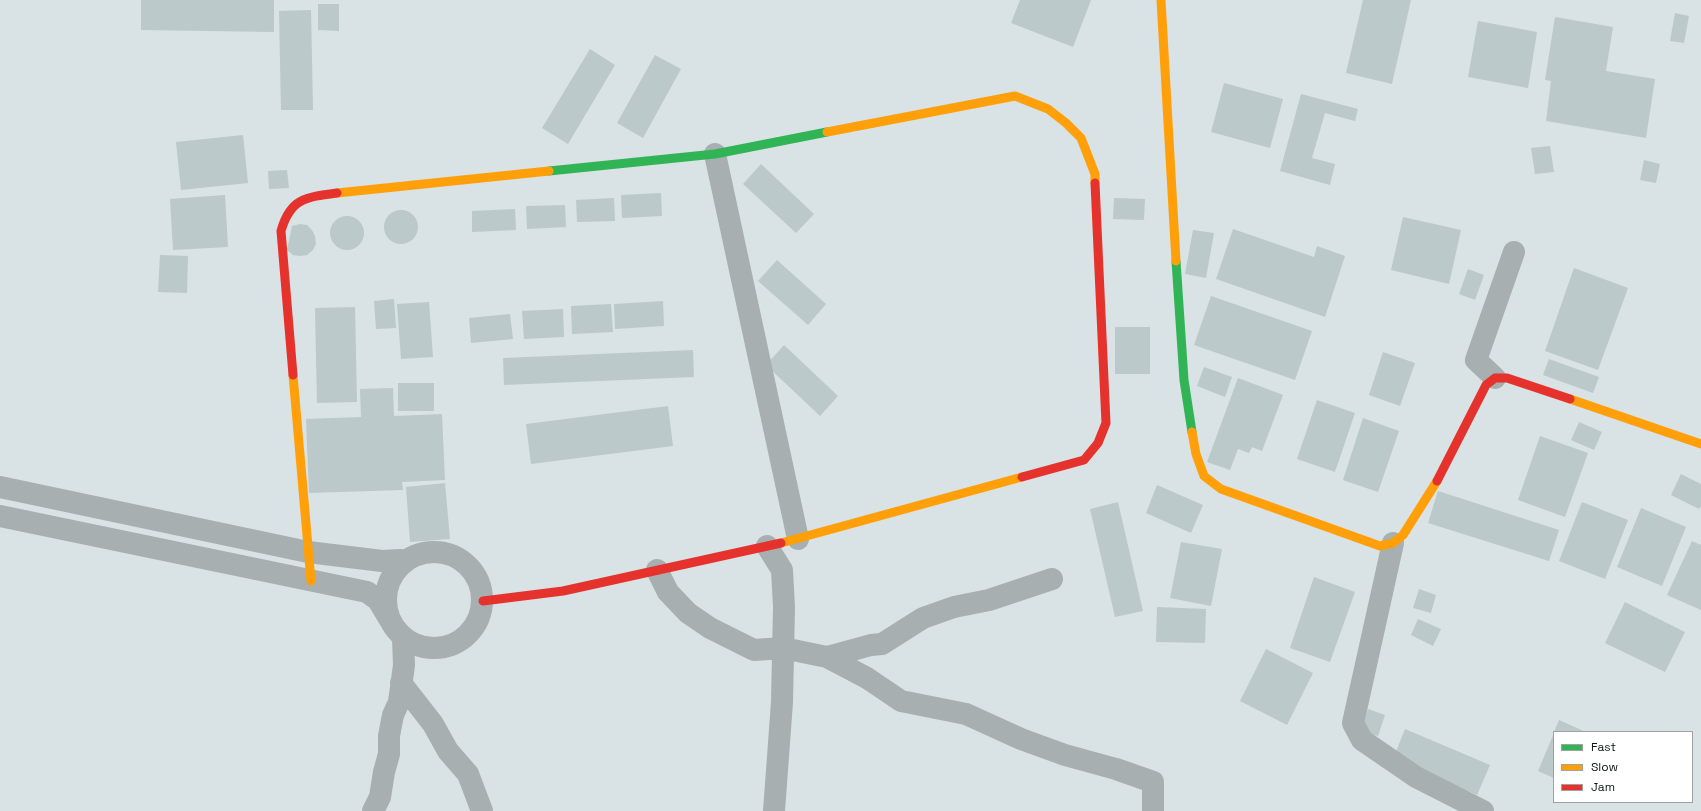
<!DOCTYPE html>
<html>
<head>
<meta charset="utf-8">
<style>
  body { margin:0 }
  #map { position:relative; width:1701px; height:811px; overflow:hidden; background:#d9e2e4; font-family:"Space Grotesk",sans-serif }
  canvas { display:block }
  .legend { position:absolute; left:1553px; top:731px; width:140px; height:72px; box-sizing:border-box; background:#fff; border:1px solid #9fa2a2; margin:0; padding:5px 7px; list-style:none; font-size:12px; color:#0f1616 }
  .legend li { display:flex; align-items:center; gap:8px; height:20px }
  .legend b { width:20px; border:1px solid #9fa2a2 }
</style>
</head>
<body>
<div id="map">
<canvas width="1701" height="811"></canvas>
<ul class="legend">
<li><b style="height:5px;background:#30b455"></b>Fast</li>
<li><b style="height:5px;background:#ff9f0a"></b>Slow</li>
<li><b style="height:5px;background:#e5322d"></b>Jam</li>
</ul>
</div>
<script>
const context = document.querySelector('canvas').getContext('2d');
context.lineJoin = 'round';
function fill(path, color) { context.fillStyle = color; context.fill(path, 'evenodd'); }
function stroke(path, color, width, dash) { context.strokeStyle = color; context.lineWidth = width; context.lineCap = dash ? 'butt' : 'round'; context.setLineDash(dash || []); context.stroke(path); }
const building = new Path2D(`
  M 141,0 L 274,0 L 274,32 L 141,30 Z
  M 1020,0 L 1091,0 L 1073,47 L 1011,23 Z
  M 1363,0 L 1411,0 L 1392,84 L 1346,73 Z
  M 318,4 L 339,4 L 339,31 L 318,30 Z
  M 311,10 L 313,110 L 281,110 L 279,11 Z
  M 1675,13 L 1689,16 L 1684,43 L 1670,41 Z
  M 1555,17 L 1613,27 L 1606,71 L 1655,79 L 1646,138 L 1546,121 L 1551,81 L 1545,80 Z
  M 1478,21 L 1537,32 L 1528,88 L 1468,77 Z
  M 590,49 L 615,65 L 568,144 L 542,128 Z
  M 655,55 L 681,69 L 643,138 L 617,123 Z
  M 1224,83 L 1283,99 L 1270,148 L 1211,132 Z
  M 1301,94 L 1358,109 L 1355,121 L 1325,113 L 1312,158 L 1335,164 L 1330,185 L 1280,171 Z
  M 243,135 L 248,183 L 181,190 L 176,142 Z
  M 1550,146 L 1554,172 L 1535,174 L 1531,148 Z
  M 1644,160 L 1660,164 L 1656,183 L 1640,180 Z
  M 761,164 L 814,214 L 796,233 L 743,184 Z
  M 287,170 L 289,188 L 269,189 L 268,171 Z
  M 661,193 L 662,216 L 622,218 L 621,195 Z
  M 225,195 L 228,247 L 173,250 L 170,199 Z
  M 614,198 L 615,221 L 577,222 L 576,200 Z
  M 1114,198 L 1145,199 L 1144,220 L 1113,219 Z
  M 565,205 L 566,227 L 527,229 L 526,206 Z
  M 515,209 L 516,230 L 472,232 L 472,211 Z
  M384 227a17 17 0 1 1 34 0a17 17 0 1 1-34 0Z
  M330 233a17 17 0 1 1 34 0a17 17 0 1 1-34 0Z
  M 1403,217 L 1461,230 L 1449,284 L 1391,270 Z
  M 300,224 L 307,225 L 312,230 L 315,236 L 316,244 L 313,250 L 307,255 L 300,256 L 293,255 L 287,250 L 292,226 Z
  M 1233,229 L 1314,257 L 1317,246 L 1345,256 L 1325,317 L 1216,279 Z
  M 1193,230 L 1214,233 L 1206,278 L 1185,274 Z
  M 160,255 L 188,256 L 187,293 L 158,292 Z
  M 777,260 L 826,304 L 808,325 L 758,281 Z
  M 1574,268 L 1628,288 L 1598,370 L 1545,351 Z
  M 1468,269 L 1484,275 L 1475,300 L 1459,294 Z
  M 1211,296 L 1312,331 L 1295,380 L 1194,345 Z
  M 394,299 L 396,328 L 376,329 L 374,301 Z
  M 663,301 L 664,326 L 615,329 L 614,304 Z
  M 429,302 L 433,357 L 401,359 L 397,304 Z
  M 611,304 L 613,332 L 572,334 L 571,306 Z
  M 355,307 L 357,402 L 317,403 L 315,308 Z
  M 563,309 L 564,337 L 524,339 L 522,311 Z
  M 510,314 L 513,339 L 471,343 L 469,318 Z
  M 1115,327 L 1150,327 L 1150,374 L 1115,374 Z
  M 784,345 L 838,396 L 820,416 L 766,365 Z
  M 693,350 L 694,377 L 504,385 L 503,358 Z
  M 1383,352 L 1415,363 L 1400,406 L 1369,395 Z
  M 1549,359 L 1599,377 L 1593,393 L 1543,375 Z
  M 1204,367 L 1232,377 L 1225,397 L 1197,386 Z
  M 1238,378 L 1283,395 L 1262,451 L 1252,447 L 1249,453 L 1238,449 L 1230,470 L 1207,462 Z
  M 398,383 L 434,383 L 434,411 L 398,411 Z
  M 393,388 L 394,416 L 442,414 L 445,480 L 402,482 L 403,490 L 309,493 L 306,419 L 361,417 L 360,389 Z
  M 1317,400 L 1355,413 L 1335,472 L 1297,459 Z
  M 668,406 L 673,446 L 531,464 L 526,424 Z
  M 1363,418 L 1399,431 L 1378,492 L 1343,480 Z
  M 1579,422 L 1602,432 L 1594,450 L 1571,440 Z
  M 1540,436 L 1588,453 L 1565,517 L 1518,500 Z
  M 1681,474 L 1701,484 L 1701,506 L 1699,509 L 1671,495 Z
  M 445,483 L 450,539 L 410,542 L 406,487 Z
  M 1157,485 L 1203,505 L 1191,533 L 1146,513 Z
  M 1438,491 L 1559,530 L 1549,561 L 1428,523 Z
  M 1118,502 L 1143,611 L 1115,617 L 1090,509 Z
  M 1582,502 L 1628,520 L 1605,579 L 1559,561 Z
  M 1641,508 L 1686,527 L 1662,586 L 1617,567 Z
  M 1692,541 L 1701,545 L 1701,610 L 1667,595 Z
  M 1181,542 L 1222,549 L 1211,606 L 1170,598 Z
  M 1314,577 L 1355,592 L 1330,662 L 1290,648 Z
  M 1419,589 L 1436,595 L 1431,613 L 1413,608 Z
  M 1625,602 L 1685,632 L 1665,672 L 1605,643 Z
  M 1157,607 L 1206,609 L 1205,643 L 1156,642 Z
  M 1418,619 L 1441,629 L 1433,646 L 1411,635 Z
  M 1266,649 L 1313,673 L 1287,725 L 1240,701 Z
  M 1368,709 L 1385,715 L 1378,736 L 1361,731 Z
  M 1559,720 L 1586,732 L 1554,732 Z
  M 1405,729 L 1490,765 L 1477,795 L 1393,759 Z
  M 1554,733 L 1554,778 L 1538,771 Z`);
const street = new Path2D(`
  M 715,154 L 798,539
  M 1495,378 L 1476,360 L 1514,252
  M 0,487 L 308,552 L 382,561 L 401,560 L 404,561
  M 0,516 L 367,592 L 378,600 L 390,620
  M 1393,543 L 1353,723 L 1362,740 L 1416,777 L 1483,811
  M 767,546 L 782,570 L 784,607 L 782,702 L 774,811
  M386 600a48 48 0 1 1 96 0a48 48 0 1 1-96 0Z
  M 657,570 L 668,592 L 688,613 L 710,628 L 754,650 L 783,648 L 827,657 L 867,678 L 901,701 L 966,714 L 1021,739 L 1065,755 L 1116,769 L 1153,782 L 1153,811
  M 827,657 L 871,645 L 882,644 L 923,618 L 954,607 L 989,600 L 1052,579
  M 401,683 L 433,724 L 448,751 L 468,774 L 482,811
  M 373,811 L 380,797 L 384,772 L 389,754 L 389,736 L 393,715 L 399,702 L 404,665 L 403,638`);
const fast = new Path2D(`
  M 549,171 L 715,154 L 827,132
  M 1176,261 L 1184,380 L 1192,432`);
const slow = new Path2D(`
  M 1161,0 L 1176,261
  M 827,132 L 1015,96 L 1048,109 L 1066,123 L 1081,138 L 1095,174 L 1095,183
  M 337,193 L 549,171
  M 293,375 L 311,581
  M 1570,399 L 1701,444
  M 1192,432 L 1196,454 L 1204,476 L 1221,489 L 1380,546 L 1393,543 L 1403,535 L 1437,481
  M 781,543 L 1022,477`);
const jam = new Path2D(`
  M 293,375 L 281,231 C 290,199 305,197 337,193
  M 1022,477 L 1084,460 L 1098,443 L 1106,423 L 1095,183
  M 1437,481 L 1486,385 L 1495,378 L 1507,378 L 1570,399
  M 483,601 L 563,591 L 781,543`);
fill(building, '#bbc9cb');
stroke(street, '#a7afb0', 22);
stroke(fast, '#30b455', 9);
stroke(slow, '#ff9f0a', 9);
stroke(jam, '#e5322d', 9);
</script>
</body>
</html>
